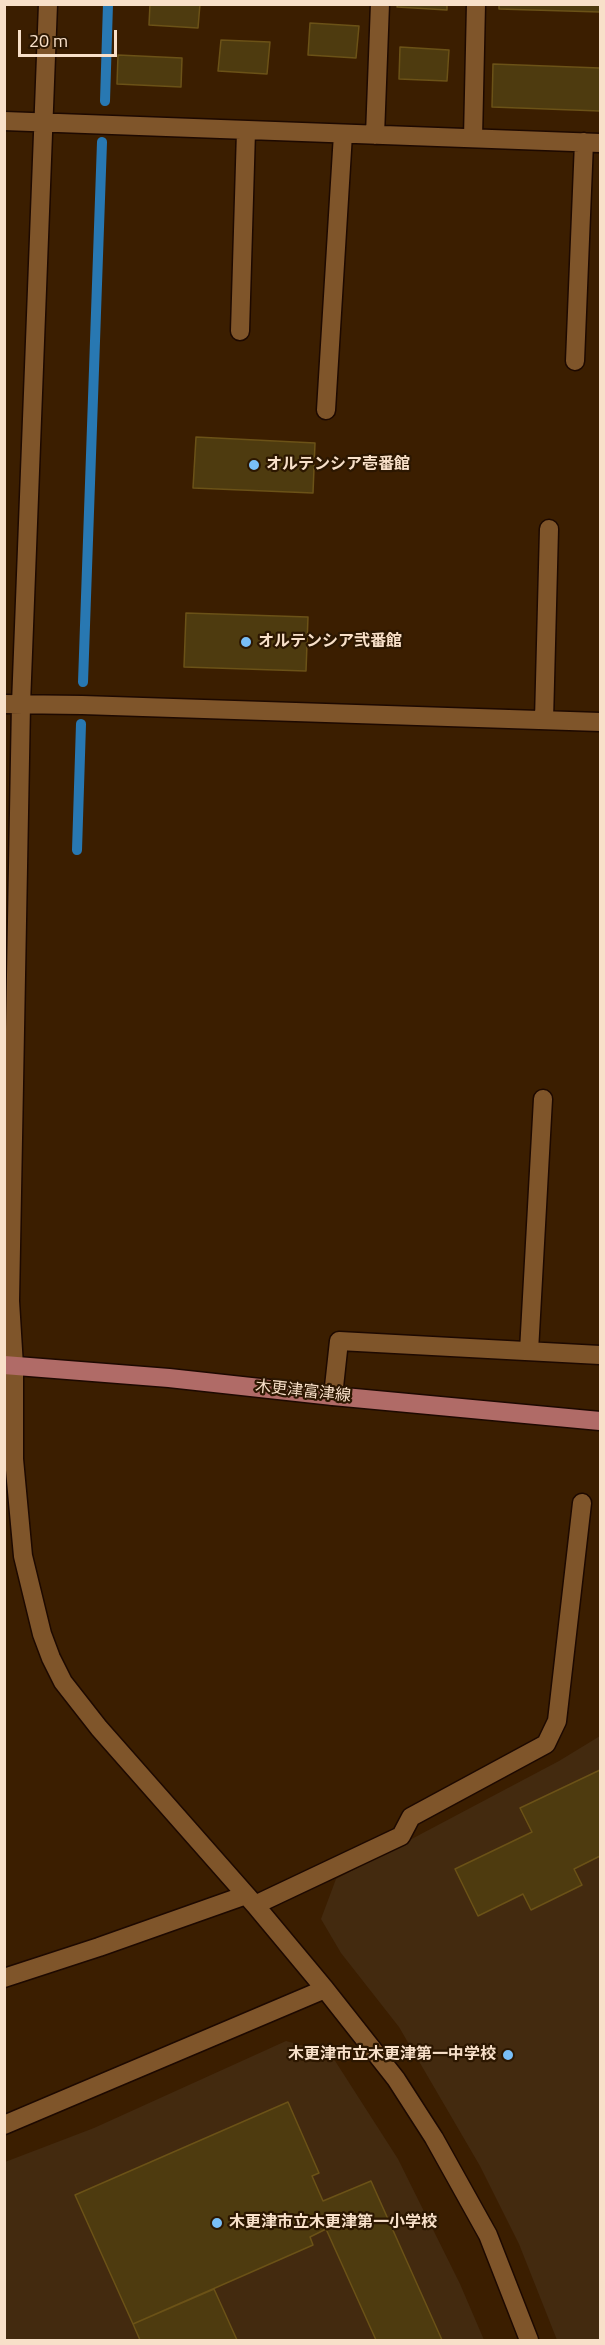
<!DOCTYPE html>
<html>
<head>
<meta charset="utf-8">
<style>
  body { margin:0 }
  #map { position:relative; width:605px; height:2345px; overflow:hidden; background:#3b1e00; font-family:"Titillium Web",sans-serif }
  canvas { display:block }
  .frame { position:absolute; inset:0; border:6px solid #f8e0c9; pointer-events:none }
  .scale { position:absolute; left:18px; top:30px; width:99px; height:27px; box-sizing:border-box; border:3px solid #f8e0c9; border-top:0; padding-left:8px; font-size:18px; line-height:21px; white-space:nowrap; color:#f8e0c9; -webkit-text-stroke:4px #2c1701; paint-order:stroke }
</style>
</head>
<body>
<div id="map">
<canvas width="605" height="2345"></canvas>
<div class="frame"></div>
<div class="scale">20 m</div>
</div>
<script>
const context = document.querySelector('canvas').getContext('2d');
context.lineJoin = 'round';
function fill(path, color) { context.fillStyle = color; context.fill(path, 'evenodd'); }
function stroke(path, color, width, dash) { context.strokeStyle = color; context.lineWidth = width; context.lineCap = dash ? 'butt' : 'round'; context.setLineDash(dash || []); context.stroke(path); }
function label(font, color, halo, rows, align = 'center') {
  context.font = font + ' "Titillium Web","Noto Sans JP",sans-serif'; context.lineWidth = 4.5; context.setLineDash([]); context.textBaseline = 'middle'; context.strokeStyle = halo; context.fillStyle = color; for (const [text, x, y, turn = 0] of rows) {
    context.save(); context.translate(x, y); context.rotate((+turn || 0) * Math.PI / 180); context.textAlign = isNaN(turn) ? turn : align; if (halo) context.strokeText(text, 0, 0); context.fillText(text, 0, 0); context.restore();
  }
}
const built = new Path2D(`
  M 600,1736 L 600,2340 L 557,2340 L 519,2244 L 480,2166 L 399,2027 L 341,1953 L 321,1919 L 336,1879 L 559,1761 Z
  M 286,2041 L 330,2053 L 398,2159 L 460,2284 L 484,2340 L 5,2340 L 5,2162 L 94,2128 Z`);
const stream = new Path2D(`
  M 105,101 L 108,4
  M 83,682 L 102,142
  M 77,850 L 81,724`);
const building = new Path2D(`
  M 150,4 L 200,4 L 198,28 L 149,25 Z
  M 398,4 L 447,4 L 447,10 L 397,7 Z
  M 499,4 L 600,4 L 600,12 L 499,9 Z
  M 310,23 L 359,26 L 356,58 L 308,55 Z
  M 221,40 L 270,42 L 267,74 L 218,71 Z
  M 400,47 L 449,50 L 447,81 L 399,79 Z
  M 118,55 L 182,58 L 181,87 L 117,84 Z
  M 493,64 L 600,68 L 600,111 L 492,107 Z
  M 196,437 L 315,443 L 313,493 L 193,488 Z
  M 186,613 L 308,617 L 306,671 L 184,667 Z
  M 600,1770 L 600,1856 L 574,1869 L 582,1885 L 531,1910 L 523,1894 L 478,1916 L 455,1869 L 532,1832 L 520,1808 Z
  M 288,2102 L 319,2173 L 312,2176 L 323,2201 L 371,2181 L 442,2340 L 376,2340 L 326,2229 L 310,2237 L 313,2245 L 133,2324 L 75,2195 Z
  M 214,2289 L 237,2340 L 140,2340 L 133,2324 Z`);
const minor = new Path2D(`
  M 48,4 L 21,704 L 10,1301 L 14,1366 L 14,1459 L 23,1556 L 42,1634 L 51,1658 L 63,1682 L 99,1728 L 255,1905 L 325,1989 L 396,2079 L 434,2138 L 488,2235 L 529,2340
  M 4,121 L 600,143
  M 375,135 L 380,4
  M 473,138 L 476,4
  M 240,331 L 246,131
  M 575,361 L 584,142
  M 326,410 L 343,134
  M 4,704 L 82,705 L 600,722
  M 544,720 L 549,529
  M 529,1351 L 543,1099
  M 333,1396 L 339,1341 L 600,1355
  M 255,1905 L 401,1836 L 411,1817 L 546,1744 L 557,1721 L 582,1503
  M 4,1978 L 99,1947 L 246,1895
  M 4,2125 L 325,1989`);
const major = new Path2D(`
  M 4,1365 L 169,1378 L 333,1396 L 600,1421`);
const markers = [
  [254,465,6,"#79bff8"],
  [246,642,6,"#79bff8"],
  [508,2055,6,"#79bff8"],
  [217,2223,6,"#79bff8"]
];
const poiNames = [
  ["オルテンシア壱番館",266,465],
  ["オルテンシア弐番館",258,642],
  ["木更津市立木更津第一中学校",496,2055,"right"],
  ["木更津市立木更津第一小学校",229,2223]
];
const streetNames = [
  ["木更津富津線",303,1392,6]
];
fill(built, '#432a0f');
stroke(stream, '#2878b2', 10);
fill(building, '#4e3b0f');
stroke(building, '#6b5217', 1.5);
stroke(minor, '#1d0900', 21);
stroke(major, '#1d0900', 21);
stroke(minor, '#7f552a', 18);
stroke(major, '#b06b67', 18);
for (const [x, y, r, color] of markers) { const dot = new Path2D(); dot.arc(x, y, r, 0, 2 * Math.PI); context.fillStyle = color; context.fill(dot); stroke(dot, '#2c1701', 2); }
label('bold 16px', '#f8e0c9', '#2c1701', poiNames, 'left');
label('16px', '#f8e0c9', '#2c1701', streetNames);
</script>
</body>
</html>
